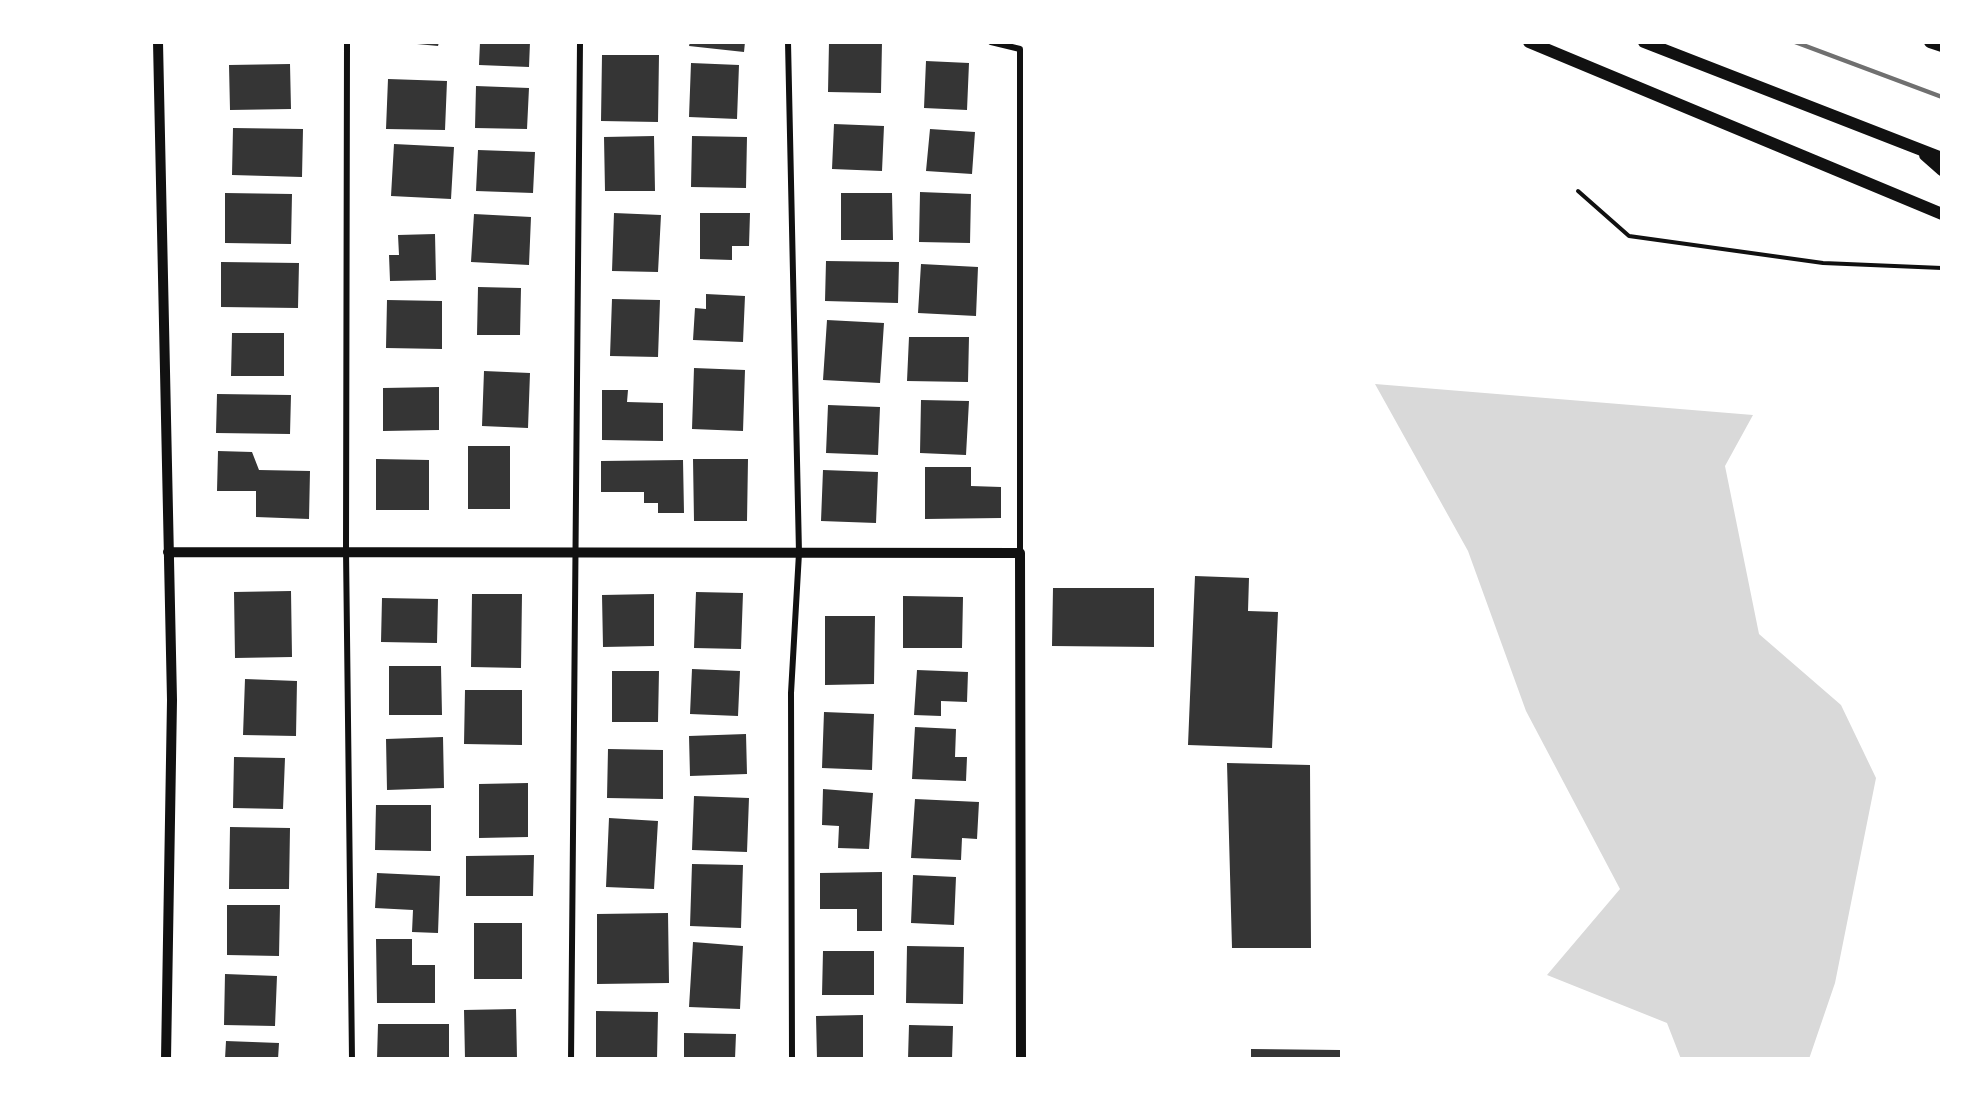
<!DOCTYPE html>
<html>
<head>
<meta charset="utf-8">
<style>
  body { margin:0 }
  #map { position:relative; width:1984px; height:1101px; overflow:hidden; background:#fff; font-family:Poppins,sans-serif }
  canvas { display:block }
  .frame { position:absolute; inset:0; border:44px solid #fff; pointer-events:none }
</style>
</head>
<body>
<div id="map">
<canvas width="1984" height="1101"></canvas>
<div class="frame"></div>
</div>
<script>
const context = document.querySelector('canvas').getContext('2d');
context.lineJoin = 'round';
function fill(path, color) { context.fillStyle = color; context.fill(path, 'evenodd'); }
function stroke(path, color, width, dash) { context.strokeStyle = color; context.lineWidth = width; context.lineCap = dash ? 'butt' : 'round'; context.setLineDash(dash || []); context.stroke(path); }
const water = new Path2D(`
  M 1375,384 L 1753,415 L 1725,466 L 1759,634 L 1841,705 L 1876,778 L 1835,983 L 1809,1059 L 1681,1059 L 1667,1023 L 1547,975 L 1620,889 L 1526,711 L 1468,551 Z`);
const building = new Path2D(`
  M 396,42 L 439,42 L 438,46 Z
  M 480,42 L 530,42 L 529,67 L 479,65 Z
  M 690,42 L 745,42 L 744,52 L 689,46 Z
  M 829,42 L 882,42 L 881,93 L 828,92 Z
  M 602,55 L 659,55 L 658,122 L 601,121 Z
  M 926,61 L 969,63 L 967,110 L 924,108 Z
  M 691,63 L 739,65 L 737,119 L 689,117 Z
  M 290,64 L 291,109 L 230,110 L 229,65 Z
  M 388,79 L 447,81 L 445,130 L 386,129 Z
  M 476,86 L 529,88 L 527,129 L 475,128 Z
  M 834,124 L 884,126 L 882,171 L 832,169 Z
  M 233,128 L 303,129 L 302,177 L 232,175 Z
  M 930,129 L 975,132 L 972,174 L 926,171 Z
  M 654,136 L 655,191 L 605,191 L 604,137 Z
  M 692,136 L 747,137 L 746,188 L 691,187 Z
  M 394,144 L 454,147 L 451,199 L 391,196 Z
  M 478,150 L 535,152 L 533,193 L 476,191 Z
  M 920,192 L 971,194 L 970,243 L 919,242 Z
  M 225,193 L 292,194 L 291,244 L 225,243 Z
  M 841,193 L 892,193 L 893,240 L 841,240 Z
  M 614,213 L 661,215 L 658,272 L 612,271 Z
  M 700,213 L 750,213 L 749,246 L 732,246 L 732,260 L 700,259 Z
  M 474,214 L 531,217 L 529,265 L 471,262 Z
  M 435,234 L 436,280 L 390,281 L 389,255 L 399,255 L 398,235 Z
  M 826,261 L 899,262 L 898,303 L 825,301 Z
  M 221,262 L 299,263 L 298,308 L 221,307 Z
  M 921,264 L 978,267 L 976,316 L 918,313 Z
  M 478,287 L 521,288 L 520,335 L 477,335 Z
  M 706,294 L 745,296 L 743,342 L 693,340 L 695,308 L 706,309 Z
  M 612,299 L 660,300 L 658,357 L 610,356 Z
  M 387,300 L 442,301 L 442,349 L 386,348 Z
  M 827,320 L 884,323 L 880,383 L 823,380 Z
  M 232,333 L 284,333 L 284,376 L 231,376 Z
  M 909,337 L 969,337 L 968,382 L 907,381 Z
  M 694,368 L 745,370 L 743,431 L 692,429 Z
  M 484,371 L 530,373 L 528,428 L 482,426 Z
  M 439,387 L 439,430 L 383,431 L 383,388 Z
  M 602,390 L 628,390 L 627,402 L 663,403 L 663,441 L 602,440 Z
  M 217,394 L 291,395 L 290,434 L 216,433 Z
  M 921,400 L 969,401 L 966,455 L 920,453 Z
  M 828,405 L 880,407 L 878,455 L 826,453 Z
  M 468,446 L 510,446 L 510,509 L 468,509 Z
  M 218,451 L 252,452 L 259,470 L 310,471 L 309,519 L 256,517 L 256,491 L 217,491 Z
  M 376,459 L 429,460 L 429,510 L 376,510 Z
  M 693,459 L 748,459 L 747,521 L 694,521 Z
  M 683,460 L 684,513 L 658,513 L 658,503 L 644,503 L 644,492 L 601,492 L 601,461 Z
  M 925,467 L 971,467 L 971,486 L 1001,487 L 1001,518 L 925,519 Z
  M 823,470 L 878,472 L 876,523 L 821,521 Z
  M 1195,576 L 1249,578 L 1248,611 L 1278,612 L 1272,748 L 1188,745 Z
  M 1053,588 L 1154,588 L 1154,647 L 1052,646 Z
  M 291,591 L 292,657 L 235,658 L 234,592 Z
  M 696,592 L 743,593 L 741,649 L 694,648 Z
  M 472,594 L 522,594 L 521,668 L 471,667 Z
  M 654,594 L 654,646 L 603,647 L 602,595 Z
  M 903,596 L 963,597 L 962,648 L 903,648 Z
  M 382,598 L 438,599 L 437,643 L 381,642 Z
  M 825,616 L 875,616 L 874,684 L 825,685 Z
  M 389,666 L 441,666 L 442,715 L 389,715 Z
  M 692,669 L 740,671 L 738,716 L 690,714 Z
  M 917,670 L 968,672 L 967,702 L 941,701 L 941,716 L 914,715 Z
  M 612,671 L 659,671 L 658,722 L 612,722 Z
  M 245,679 L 297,681 L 296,736 L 243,735 Z
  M 465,690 L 522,690 L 522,745 L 464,744 Z
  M 824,712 L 874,714 L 872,770 L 822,768 Z
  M 915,727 L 956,729 L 955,757 L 967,757 L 966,781 L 912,779 Z
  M 746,734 L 747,774 L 690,776 L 689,736 Z
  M 443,737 L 444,788 L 387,790 L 386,739 Z
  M 608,749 L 663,750 L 663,799 L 607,798 Z
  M 234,757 L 285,758 L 283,809 L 233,808 Z
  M 1227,763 L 1310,765 L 1311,948 L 1232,948 Z
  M 528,783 L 528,837 L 479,838 L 479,784 Z
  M 823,789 L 873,793 L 869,849 L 838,848 L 839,826 L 822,825 Z
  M 694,796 L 749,798 L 747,852 L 692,850 Z
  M 915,799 L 979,802 L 977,839 L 962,838 L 961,860 L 911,858 Z
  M 376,805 L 431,805 L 431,851 L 375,850 Z
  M 609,818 L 658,821 L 654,889 L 606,887 Z
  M 230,827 L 290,828 L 289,889 L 229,889 Z
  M 534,855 L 533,896 L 466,896 L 466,856 Z
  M 692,864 L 743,865 L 741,928 L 690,926 Z
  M 882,872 L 882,931 L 857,931 L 857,909 L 820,909 L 820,873 Z
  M 377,873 L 440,876 L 438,933 L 412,932 L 413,910 L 375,908 Z
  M 913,875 L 956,877 L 954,925 L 911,923 Z
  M 227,905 L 280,905 L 279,956 L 227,955 Z
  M 668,913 L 669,983 L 597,984 L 597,914 Z
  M 474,923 L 522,923 L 522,979 L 474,979 Z
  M 376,939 L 412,939 L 412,965 L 435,965 L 435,1003 L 377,1003 Z
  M 693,942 L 743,946 L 740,1009 L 689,1007 Z
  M 907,946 L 964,947 L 963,1004 L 906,1003 Z
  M 823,951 L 874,951 L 874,995 L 822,995 Z
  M 225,974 L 277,976 L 275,1026 L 224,1025 Z
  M 516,1009 L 517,1059 L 465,1059 L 464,1010 Z
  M 596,1011 L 658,1012 L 657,1059 L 596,1059 Z
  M 863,1015 L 863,1059 L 817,1059 L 816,1016 Z
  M 378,1024 L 449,1024 L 449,1059 L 377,1059 Z
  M 909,1025 L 953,1026 L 952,1059 L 908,1059 Z
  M 684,1033 L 736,1034 L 735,1059 L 684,1059 Z
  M 226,1041 L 279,1043 L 278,1059 L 225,1059 Z
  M 1251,1049 L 1340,1050 L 1340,1059 L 1251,1059 Z`);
const path = new Path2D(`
  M 1578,191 L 1629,236 L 1823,263 L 1942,268`);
const minor = new Path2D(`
  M 347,42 L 346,550 L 352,1059
  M 788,42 L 799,553 L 791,693 L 792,1059
  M 991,42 L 1020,49 L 1020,553
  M 571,1059 L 580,42`);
const tertiary = new Path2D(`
  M 158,42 L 172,700 L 166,1059
  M 168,552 L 1020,553 L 1021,1059`);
const secondary = new Path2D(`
  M 1529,42 L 1942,214
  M 1644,42 L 1942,158
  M 1930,42 L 1942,46
  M 1925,155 L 1942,170`);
const rail = new Path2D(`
  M 1795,42 L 1942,97`);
fill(water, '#d9d9d9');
fill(building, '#353535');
stroke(path, '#111', 4);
stroke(minor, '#111', 6);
stroke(tertiary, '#111', 10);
stroke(secondary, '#111', 12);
stroke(rail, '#707070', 4.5);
</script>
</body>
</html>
